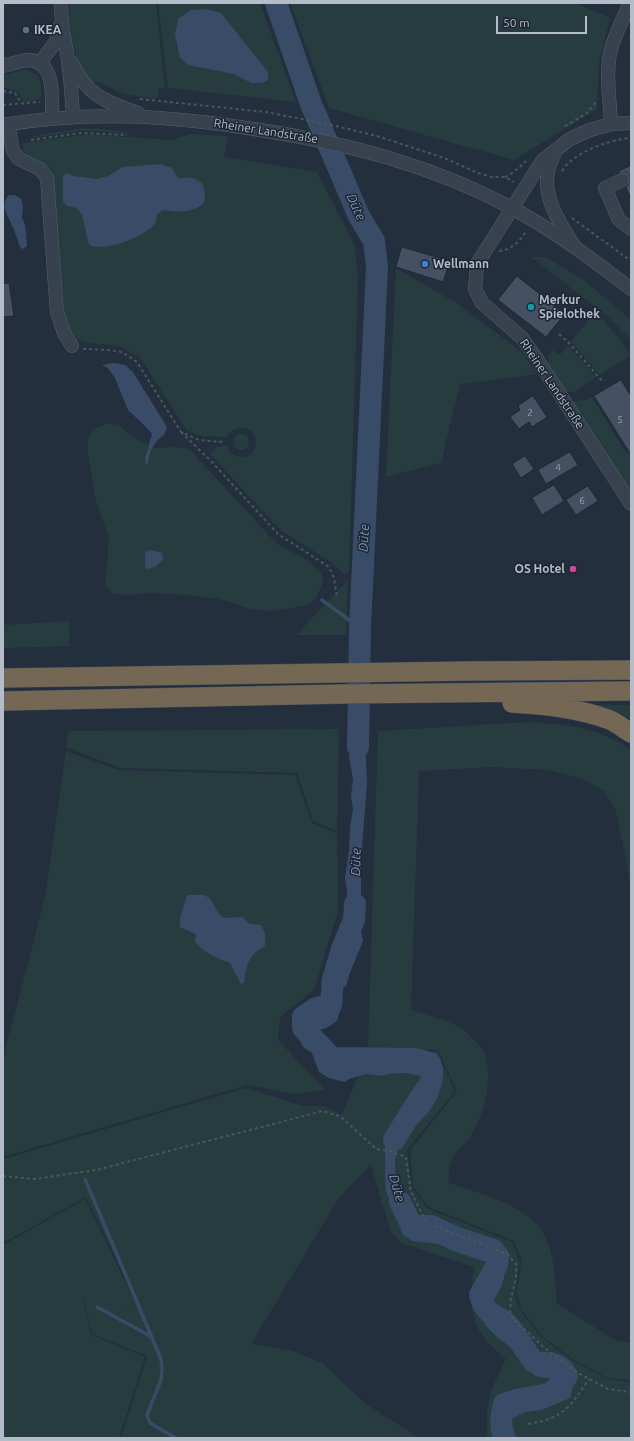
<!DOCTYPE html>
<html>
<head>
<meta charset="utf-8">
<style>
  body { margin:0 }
  #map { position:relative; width:634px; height:1441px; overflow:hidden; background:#242f3e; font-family:Ubuntu,sans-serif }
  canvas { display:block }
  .frame { position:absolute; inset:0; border:4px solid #b4bcc9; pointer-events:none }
  .scale { position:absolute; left:496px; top:16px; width:91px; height:18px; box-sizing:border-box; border:2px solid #b4bcc9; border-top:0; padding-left:5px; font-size:12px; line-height:14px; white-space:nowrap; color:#b4bcc9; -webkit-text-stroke:3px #1d2633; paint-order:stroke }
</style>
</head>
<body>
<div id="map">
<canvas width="634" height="1441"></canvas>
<div class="frame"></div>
<div class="scale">50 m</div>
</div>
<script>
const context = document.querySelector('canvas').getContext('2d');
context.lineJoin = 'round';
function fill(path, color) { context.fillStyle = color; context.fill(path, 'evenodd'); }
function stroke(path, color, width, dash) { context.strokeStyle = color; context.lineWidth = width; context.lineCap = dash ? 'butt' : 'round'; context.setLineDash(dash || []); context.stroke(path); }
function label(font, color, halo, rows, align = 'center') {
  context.font = font + ' Ubuntu,sans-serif'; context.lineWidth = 3; context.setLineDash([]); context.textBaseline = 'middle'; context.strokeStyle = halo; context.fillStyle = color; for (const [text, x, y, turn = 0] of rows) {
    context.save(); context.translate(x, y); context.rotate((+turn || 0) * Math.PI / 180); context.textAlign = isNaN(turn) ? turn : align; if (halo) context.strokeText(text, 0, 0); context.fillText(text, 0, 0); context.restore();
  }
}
const green = new Path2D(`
  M 69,3 L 156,3 L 165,88 L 158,88 L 159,94 L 156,99 L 123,94 L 97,81 L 91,83 C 88,78 83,73 80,68 C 72,49 70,23 69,3 Z
  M 158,3 L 260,3 L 296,102 L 168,88 Z
  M 290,3 L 575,3 L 610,18 L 599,62 L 597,109 L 514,160 L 329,108 Z
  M 23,70 C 40,73 43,81 41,98 L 35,101 L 24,102 L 17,91 L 8,89 L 3,86 L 3,75 Z
  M 82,128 L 103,129 L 127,132 L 127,133 L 82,131 L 34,138 L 33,136 Z
  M 191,134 L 228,136 L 224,157 L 317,172 L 354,244 L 358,274 L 349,572 L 344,574 L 331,562 L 280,530 L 210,454 L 217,447 L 227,446 C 229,452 234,457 241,457 C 263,458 260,424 239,428 C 233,429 230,432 227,437 L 201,436 L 187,430 L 140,358 L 120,346 L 89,343 L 78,340 L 70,331 L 64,312 L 53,173 L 49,167 L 25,157 L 23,153 L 23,143 L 81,135 L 96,135 L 172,140 Z
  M 531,257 L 545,257 L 585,281 L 631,320 L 631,340 L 606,315 Z
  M 396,268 L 458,304 L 522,352 L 537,374 L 460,384 L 441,463 L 386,477 Z
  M 596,310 L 631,355 L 600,375 L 571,342 Z
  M 568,345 L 596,377 L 574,392 L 566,392 L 547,364 L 548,356 L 553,350 L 560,355 Z
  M 592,397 L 626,453 L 631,451 L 631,493 L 572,401 L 586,400 Z
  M 108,423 L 119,425 L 133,438 L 149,445 L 145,459 L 148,464 L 149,456 L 153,448 C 165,448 178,445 190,450 L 276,543 L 307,560 L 321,572 L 323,582 L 316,598 L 307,605 L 280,610 L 269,611 L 247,608 L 219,599 L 187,595 L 152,593 L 125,595 L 112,593 L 106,585 L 105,578 L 107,567 L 109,537 L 96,501 L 87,448 L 89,435 L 97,428 Z
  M233 442a8 8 0 1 1 16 0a8 8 0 1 1-16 0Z
  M 348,580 L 346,635 L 296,635 Z
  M 69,621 L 70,646 L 3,648 L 3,625 Z
  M 588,705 L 631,705 L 631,720 L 617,712 Z
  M 530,722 C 566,725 602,727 631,751 L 631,886 L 616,811 L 603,790 L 583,779 L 548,770 L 492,767 L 419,771 L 411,1010 C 429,1016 450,1020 465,1031 C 469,1034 482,1047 484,1052 C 493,1077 486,1109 473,1132 C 461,1152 446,1155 449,1183 C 482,1195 529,1204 546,1238 C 555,1257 555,1283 557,1304 L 617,1341 L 631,1343 L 631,1381 L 606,1377 L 571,1358 L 542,1336 L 523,1312 L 516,1293 L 522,1261 L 514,1241 L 429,1207 L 413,1186 L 410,1150 L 457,1091 L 438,1050 L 368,1048 L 378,731 Z
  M 339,729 L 337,831 L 313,821 L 297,773 L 120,768 L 66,747 L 68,731 Z
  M 66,751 L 119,770 L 295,775 L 312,823 L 337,834 L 338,911 L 314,990 L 280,1017 L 278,1040 L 325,1090 L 296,1094 L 247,1085 L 3,1157 L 3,1059 L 45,897 Z
  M 368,1051 L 437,1052 L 455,1091 L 407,1150 L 412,1188 L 428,1209 L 512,1242 L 520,1262 L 514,1294 L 522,1313 L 540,1336 L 570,1359 L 606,1378 L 631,1383 L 631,1438 L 487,1438 L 487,1409 L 493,1386 L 506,1359 C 498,1351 488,1344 482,1335 C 468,1315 471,1290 474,1267 L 402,1243 L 391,1232 L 371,1165 L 338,1199 L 251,1344 L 293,1351 L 322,1363 L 366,1404 L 419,1438 L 121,1438 L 147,1356 L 92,1334 L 83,1297 L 82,1297 L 91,1335 L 145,1357 L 119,1438 L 3,1438 L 3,1245 L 85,1199 L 140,1312 L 105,1303 L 143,1313 L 86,1197 L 3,1243 L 3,1159 L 246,1088 L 303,1106 L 324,1106 L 342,1115 Z`);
const water = new Path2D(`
  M 206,9 L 221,13 L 268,72 L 268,80 L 262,83 L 251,83 L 234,74 L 188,65 L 180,57 L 175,35 L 178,19 L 191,10 Z
  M 161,164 L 172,168 C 181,185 180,175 193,178 C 196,179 200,182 202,183 L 205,192 L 204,203 C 189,214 180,212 163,210 L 157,214 C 157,218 156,223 153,226 C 140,238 106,252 89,245 L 82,215 L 77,208 L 67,206 L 63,202 L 63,176 L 67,173 L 73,176 L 97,179 L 108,176 L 123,167 Z
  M 9,195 L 15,195 L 21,199 L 23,206 L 22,218 L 25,225 L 27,246 L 23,249 L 20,247 C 17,239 15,231 11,223 C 7,213 0,205 9,195 Z
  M 114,363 L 125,365 L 133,372 L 167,427 L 164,435 C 154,441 149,452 148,464 L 146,465 L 145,459 L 152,434 L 144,425 L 128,410 L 115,378 L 108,368 L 102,365 Z
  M 151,550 L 162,553 L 163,560 L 155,567 L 148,569 L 145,567 L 145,554 L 147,551 Z
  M 369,717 L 365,737 L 367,784 L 361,859 L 361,932 L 363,941 L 349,975 L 346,986 L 341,988 L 341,1005 L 337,1021 L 328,1027 L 313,1033 L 312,1038 L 328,1053 L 351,1062 L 386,1061 L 408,1063 L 435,1068 C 437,1072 441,1078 441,1082 C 440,1106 417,1126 399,1137 L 399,1145 L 395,1160 L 396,1188 L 416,1230 C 421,1230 426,1230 431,1231 C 441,1233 447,1239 455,1243 C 468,1248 489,1248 499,1257 C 504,1262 505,1270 504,1277 C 503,1288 490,1302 491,1310 C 493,1320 504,1323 510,1329 C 521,1340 528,1354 537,1366 C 557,1371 580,1369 570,1398 L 542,1410 L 525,1412 L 511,1419 L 508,1430 L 509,1438 L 498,1438 C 496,1426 497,1418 502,1408 C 515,1402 547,1402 556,1392 C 559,1388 557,1384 556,1380 L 535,1376 L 521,1360 L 518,1353 L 497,1337 L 485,1325 L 481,1312 L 481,1301 L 492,1282 L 494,1268 L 489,1263 L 453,1251 L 439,1244 L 412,1241 L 403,1235 L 386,1191 L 385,1176 L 385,1147 L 391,1130 L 402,1122 L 423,1100 L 427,1092 L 430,1081 L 421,1076 L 405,1073 L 388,1074 L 381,1076 L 366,1074 L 349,1079 L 345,1082 L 329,1078 L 319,1072 L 312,1053 L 303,1047 L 297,1035 C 304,1014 306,1021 323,1013 L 328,998 L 324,992 L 321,981 L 325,972 L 340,964 L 350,935 L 350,918 L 347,909 L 347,890 L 345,879 L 349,851 L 350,827 L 353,810 L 351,796 L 353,780 L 349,756 L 354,718 Z
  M 187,895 L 205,895 L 211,900 L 219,914 L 224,918 L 243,917 L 249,924 L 261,925 L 265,933 L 265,946 C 249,954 246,966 244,983 L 241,984 L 230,963 C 216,958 205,953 195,942 L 196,934 L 180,927 L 180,918 Z`);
const stream = new Path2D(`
  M 322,600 L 360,628
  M 85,1179 L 161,1359 L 162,1369 L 161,1380 L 147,1415 L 150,1423 L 176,1438
  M 97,1307 L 152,1337`);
const river = new Path2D(`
  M 276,3 L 311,104 L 359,216 L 374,241 L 377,266 L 360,628 L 358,747
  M 355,904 L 354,920 L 342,949 L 333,979 L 331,1005 L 316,1008 L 303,1017 L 303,1028 L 332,1058 L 416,1059 L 430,1063 L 432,1070 L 432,1080 L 411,1112 L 394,1140
  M 400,1202 L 412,1226 L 431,1226 L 457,1238 L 493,1250 L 498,1256 L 497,1265 L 480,1295 C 487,1319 496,1312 509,1326 C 518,1338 525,1350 534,1362 C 548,1363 561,1362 567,1376 L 560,1386 L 549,1394 L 520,1399 L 504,1404 C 501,1415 499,1427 505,1438`);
const building = new Path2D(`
  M 631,166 L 631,199 L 626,187 L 629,184 L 629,177 L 626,173 L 619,173 L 619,171 Z
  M 402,247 L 450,261 L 443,282 L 396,267 Z
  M 517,276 L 565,314 L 546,337 L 498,300 Z
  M 9,283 L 14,316 L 3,317 L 3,284 Z
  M 621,380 L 631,396 L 631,455 L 594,396 Z
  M 533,396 L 547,417 L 532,427 L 529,422 L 519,429 L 510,417 L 520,410 L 518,406 Z
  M 570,452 L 578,465 L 546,484 L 538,470 Z
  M 525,456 L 534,469 L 521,478 L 512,464 Z
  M 554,485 L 564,501 L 542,515 L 532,498 Z
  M 588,486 L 598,501 L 576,515 L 566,500 Z`);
const minorTunnel = new Path2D(`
  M 622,180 L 631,175`);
const path = new Path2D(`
  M 3,91 L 15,93 L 22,104
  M 140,99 L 266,112 L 336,126 L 377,136 L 444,158 L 478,173 L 492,177 L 505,177 L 514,182
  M 3,105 L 40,102
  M 565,126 L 586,114 L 597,101
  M 31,140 L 81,133 L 127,135
  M 562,171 C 572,153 611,139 631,138
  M 505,177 L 514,172 L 526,161
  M 572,218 L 631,261
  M 499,251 C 512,250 520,241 526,231
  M 559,334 L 568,342 L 603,382
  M 83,349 L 108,350 L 122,352 L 137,362 L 181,432 L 199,440 L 224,442
  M 181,432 L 211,461 L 278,534 L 329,567 L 334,578 L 337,597
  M 3,1176 L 34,1179 L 96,1170 L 323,1111 L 341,1117 L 376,1149 L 389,1151 L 406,1157 L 411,1192 L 427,1223 L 507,1254 L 516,1264 L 516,1279 L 511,1298 L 510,1313 L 517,1324 L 530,1334 L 542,1346 L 578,1373 L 608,1389 L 631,1392
  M 528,1424 C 564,1418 569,1408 589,1379`);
const minor = new Path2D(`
  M 61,3 C 61,20 64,36 67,53 C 70,74 72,95 73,116
  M 71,62 C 88,96 104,101 138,113
  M 39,64 L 57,40 L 60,26
  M 3,66 C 11,64 20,61 28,60 C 56,60 52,99 52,118
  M 631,123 L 611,124 L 590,130 L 570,139 L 542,161 L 477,264 L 475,289 L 482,303 L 522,338 L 537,359 L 631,504
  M 8,124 L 13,151 L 19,159 L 40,169 L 47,178 L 57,312 L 64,333 L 72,346
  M 611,124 C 610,100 605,73 611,49 C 616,33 623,18 630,3
  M 3,125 C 91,110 173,116 260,130 C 350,144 431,165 512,208 C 555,231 593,260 631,289
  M 555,153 C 553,158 550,163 549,167 C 541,195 559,222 573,244
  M 622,180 L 605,188 L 619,220 L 631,229`);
const highway = new Path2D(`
  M 3,678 L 469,671 L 631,670
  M 3,701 L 344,694 L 631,691
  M 512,703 C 545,705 578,708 610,720 C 617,723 624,729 631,733`);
const markers = [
  [26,30,4,"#5c6f8a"],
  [425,264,4,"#3f7fe0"],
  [531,307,4,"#0f9aa8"],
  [573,569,4,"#d1479c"]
];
const numberNames = [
  ["2",530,413],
  ["5",620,420],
  ["4",558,468],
  ["6",582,501]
];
const poiNames = [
  ["IKEA",34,30],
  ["Wellmann",433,264],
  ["Merkur",539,300],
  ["Spielothek",539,314],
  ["OS Hotel",565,569,"right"]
];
const streetNames = [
  ["Rheiner Landstraße",266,131,9],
  ["Rheiner Landstraße",552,384,56]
];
const waterNames = [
  ["Düte",356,207,65],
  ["Düte",364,538,-87],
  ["Düte",356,862,-89],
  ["Düte",397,1188,74]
];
fill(green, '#263c3f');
fill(water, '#394c67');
stroke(stream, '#394c67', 3.5);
stroke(river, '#394c67', 22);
fill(building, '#455162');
stroke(building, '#1f2835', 1);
stroke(minorTunnel, '#3a4453', 13, [13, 6]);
stroke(minor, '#565f6c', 14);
stroke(highway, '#434c59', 20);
stroke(path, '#44595c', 2, [3, 3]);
stroke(minor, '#38414e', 13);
stroke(highway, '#746855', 19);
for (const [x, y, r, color] of markers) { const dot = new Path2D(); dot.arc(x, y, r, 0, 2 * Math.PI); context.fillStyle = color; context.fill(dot); stroke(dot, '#1d2633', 1.5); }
label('10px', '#98a1af', null, numberNames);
label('bold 12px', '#b4bcc9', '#1d2633', poiNames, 'left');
label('12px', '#b4bcc9', '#1d2633', streetNames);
label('italic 13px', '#7c92b1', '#1d2633', waterNames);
</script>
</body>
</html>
